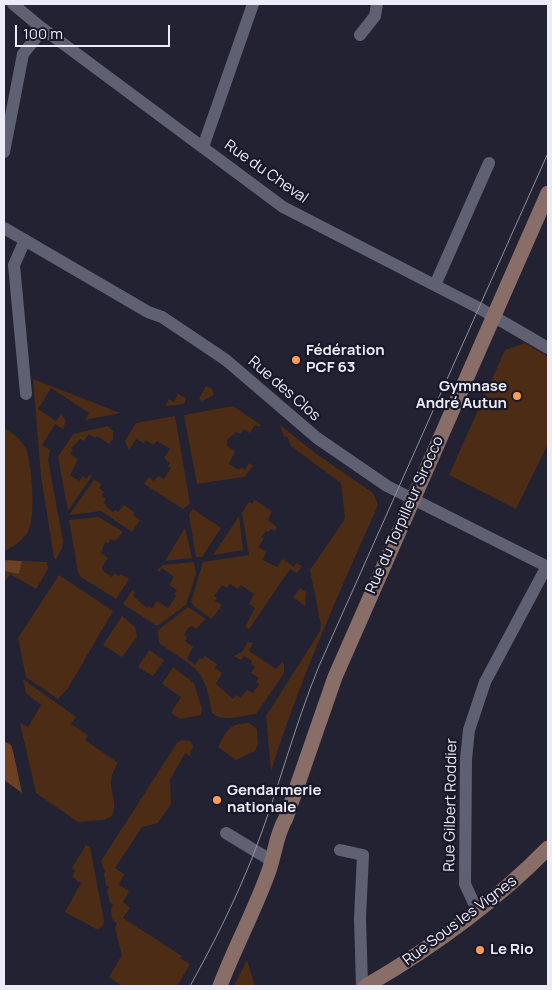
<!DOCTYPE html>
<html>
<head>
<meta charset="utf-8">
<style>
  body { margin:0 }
  #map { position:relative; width:552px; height:990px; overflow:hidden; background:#222232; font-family:Manrope,sans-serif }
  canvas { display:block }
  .frame { position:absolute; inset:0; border:5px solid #ebecf7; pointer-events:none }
  .scale { position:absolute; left:15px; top:25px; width:155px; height:22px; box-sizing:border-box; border:2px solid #ebecf7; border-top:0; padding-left:6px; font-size:15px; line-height:18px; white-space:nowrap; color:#ebecf7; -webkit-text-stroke:4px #191828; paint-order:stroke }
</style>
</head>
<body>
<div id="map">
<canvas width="552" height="990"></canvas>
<div class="frame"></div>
<div class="scale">100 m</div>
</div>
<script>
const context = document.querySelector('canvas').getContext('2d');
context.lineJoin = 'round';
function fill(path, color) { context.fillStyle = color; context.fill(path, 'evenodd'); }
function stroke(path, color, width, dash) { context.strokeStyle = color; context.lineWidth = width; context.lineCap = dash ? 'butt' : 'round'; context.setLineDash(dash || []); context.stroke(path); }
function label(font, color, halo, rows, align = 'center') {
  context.font = font + ' Manrope,sans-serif'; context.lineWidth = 4.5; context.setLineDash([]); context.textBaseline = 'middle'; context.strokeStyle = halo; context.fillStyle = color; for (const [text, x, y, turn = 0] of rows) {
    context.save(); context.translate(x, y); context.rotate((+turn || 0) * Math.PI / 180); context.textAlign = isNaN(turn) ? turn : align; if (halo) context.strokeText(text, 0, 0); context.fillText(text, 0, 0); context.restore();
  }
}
const green = new Path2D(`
  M 525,343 L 548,357 L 548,444 L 516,509 L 449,475 L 505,350 Z
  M 33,379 L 120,413 L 85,420 L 89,413 L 51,388 L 38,409 L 56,421 L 61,414 L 66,421 L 63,429 L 55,424 L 42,445 L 50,450 L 48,460 L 63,541 L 62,548 L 56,559 L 54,558 L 41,476 Z
  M 206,386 L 212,389 L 214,395 L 202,401 L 199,399 Z
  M 178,394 L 186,398 L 184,404 L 165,406 L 169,399 L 174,402 Z
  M 233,406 L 261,425 L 259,427 L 255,425 L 250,433 L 244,429 L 240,434 L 236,432 L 227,440 L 227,446 L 235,451 L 229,464 L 239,470 L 241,467 L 245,470 L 249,463 L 253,466 L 244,477 L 197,484 L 184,415 Z
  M 175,416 L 190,503 L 183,509 L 144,484 L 149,477 L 154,481 L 158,476 L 164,479 L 171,468 L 168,467 L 170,463 L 164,458 L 170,449 L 157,441 L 153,445 L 146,440 L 144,443 L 136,439 L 129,450 L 125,441 L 136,423 Z
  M 280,425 L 315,453 L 373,493 L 378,505 C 339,593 300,679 271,771 L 266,716 L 320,631 L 321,625 L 310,570 L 343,522 L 345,517 L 341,483 L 291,446 L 287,436 L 284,437 Z
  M 108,426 L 113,431 L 113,439 L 109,444 L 97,436 L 95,438 L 89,434 L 84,441 L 80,439 L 71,448 L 73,450 L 70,454 L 78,459 L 70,475 L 79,481 L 83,476 L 86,479 L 89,475 L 92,476 L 68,511 L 58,457 L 73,434 Z
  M 4,428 C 13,433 21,439 26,449 C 32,463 36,519 28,532 C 22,541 13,547 4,551 Z
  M 94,480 L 102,484 L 99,488 L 104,492 L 101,496 L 106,499 L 103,503 L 107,505 L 106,507 L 113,512 L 115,510 L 118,512 L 124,505 L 134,512 L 133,515 L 140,520 L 132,532 L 101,511 L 69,515 Z
  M 255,500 L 272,511 L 268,520 L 277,527 L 275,531 L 271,529 L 268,532 L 266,531 L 261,537 L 264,539 L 258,547 L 266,552 L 263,560 L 277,567 L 283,559 L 294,567 L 296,563 L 302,566 L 297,573 L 290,569 L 249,629 L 245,627 L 255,608 L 249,604 L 254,594 L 241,585 L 238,589 L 230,584 L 227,588 L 222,585 L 214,596 L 217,598 L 215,601 L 222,605 L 212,619 L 195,607 L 191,602 L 203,562 L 249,555 L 242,513 L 249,502 L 252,504 Z
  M 193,509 L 221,528 L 202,557 L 196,557 L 189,514 Z
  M 239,516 L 243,550 L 213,555 Z
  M 99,517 L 123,532 L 115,541 L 111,539 L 108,543 L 105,542 L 101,553 L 108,558 L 102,567 L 103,571 L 112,577 L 115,573 L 119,576 L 121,574 L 129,579 L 116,599 L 81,577 L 78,572 L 69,520 Z
  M 185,528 L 192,558 L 165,561 Z
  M 22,561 L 47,562 L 48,569 L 36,589 L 10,574 L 4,583 L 4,571 L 19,574 Z
  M 194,562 L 196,574 L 186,605 L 157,626 L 123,604 L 132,590 L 135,592 L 133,596 L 147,608 L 149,606 L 152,608 L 157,601 L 168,608 L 176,596 L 174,594 L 177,590 L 169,585 L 174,577 L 162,568 L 159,572 L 157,570 L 163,565 Z
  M 59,575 L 113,611 L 68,688 L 58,699 L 26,677 L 18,638 Z
  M 300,588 L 306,592 L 305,606 L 293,597 Z
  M 188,607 L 206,619 L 196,629 L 192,626 L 188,628 L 184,635 L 187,637 L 185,641 L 193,647 L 187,659 L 195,665 L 200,658 L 202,659 L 205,656 L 217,664 L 215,668 L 222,673 L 216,684 L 233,699 L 236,695 L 241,698 L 247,690 L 253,693 L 259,684 L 256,682 L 259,678 L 251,673 L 255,667 L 251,664 L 252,661 L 244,656 L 241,660 L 234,656 L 242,652 L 248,642 L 253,643 L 249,651 L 276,669 L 282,662 L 284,664 L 284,673 L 256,714 C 243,715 223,723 212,713 C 205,667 196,669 159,643 L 158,630 Z
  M 122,616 L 135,627 L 137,637 L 122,657 L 103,645 Z
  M 149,650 L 164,660 L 153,676 L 138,667 Z
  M 173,667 L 194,683 L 202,709 L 201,715 L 180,719 L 171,713 L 181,697 L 162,684 Z
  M 23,679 L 76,717 L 71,724 L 88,735 L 85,740 L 118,763 C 101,788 122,800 111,817 L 103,820 L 78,822 L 36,793 L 20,723 L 28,727 L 41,705 L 26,693 Z
  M 249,723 L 257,729 L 258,744 L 255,751 L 236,760 L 218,747 C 226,731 230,723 249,723 Z
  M 181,740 L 190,741 L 193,746 L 190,756 L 185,753 L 170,780 L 171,804 L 158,823 L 142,827 L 115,868 L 124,874 L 119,885 L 129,891 L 123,902 L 130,908 L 123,918 L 182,956 L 180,958 L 190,964 L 177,986 L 122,986 L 109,977 L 122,955 L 115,928 L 117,923 L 112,919 L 111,909 L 113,905 L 110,902 L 107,891 L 109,887 L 106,885 L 104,874 L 106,871 L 103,868 L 101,861 L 177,743 Z
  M 86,845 L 90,847 L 104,921 L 103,925 L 98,930 L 65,912 L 81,883 L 72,877 L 75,871 L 72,868 Z
  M 247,960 L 255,986 L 234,986 Z`);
const forest = new Path2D(`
  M 4,560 L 22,561 L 19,574 L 4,571 Z
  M 4,741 L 11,745 L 13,751 L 22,793 L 4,780 Z`);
const street = new Path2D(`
  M 13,4 L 38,25 L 283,207 L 479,308 L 548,348
  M 360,35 L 375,16 L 377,4
  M 203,147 L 253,4
  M 4,152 L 23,54 L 43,29
  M 4,228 L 148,312 L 162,317 L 226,360 L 317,438 L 387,486 L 548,567
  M 25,240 L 14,265 L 26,394
  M 435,285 L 489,163
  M 226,833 L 272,861
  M 340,850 L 363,855 L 360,918 L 362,986
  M 477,910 L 465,884 L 466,759 L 469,730 L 485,682 L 547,566`);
const secondary = new Path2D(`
  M 220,986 C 234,949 253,914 267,876 C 275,857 275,836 286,818 L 335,677 L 548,193
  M 366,986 C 431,948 495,902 548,848`);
const tram = new Path2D(`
  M 190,986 C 214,943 236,899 254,853 C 278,791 294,727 319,666 L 548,153`);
const markers = [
  [296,360,5,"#fd9c55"],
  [517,396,5,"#fd9c55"],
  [217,800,5,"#fd9c55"],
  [480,950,5,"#fd9c55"]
];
const streetNames = [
  ["Rue du Cheval",266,172,35],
  ["Rue des Clos",284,389,41],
  ["Rue du Torpilleur Sirocco",405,515,-66],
  ["Rue Gilbert Roddier",451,805,-89],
  ["Rue Sous les Vignes",460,921,-37]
];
const poiNames = [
  ["Fédération",306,351],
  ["PCF 63",306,368],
  ["Gymnase",507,387,"right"],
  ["André Autun",507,404,"right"],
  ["Gendarmerie",227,791],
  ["nationale",227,808],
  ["Le Rio",490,950]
];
fill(green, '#4c2c15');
fill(forest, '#6c4122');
stroke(street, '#606073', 12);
stroke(secondary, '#896e67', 15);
stroke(tram, '#8e8f9c', 1);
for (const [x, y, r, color] of markers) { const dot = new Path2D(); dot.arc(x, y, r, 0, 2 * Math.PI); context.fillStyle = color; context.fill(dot); stroke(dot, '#191828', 2); }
label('15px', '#ebecf7', '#191828', streetNames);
label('bold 15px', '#ebecf7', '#191828', poiNames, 'left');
</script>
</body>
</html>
